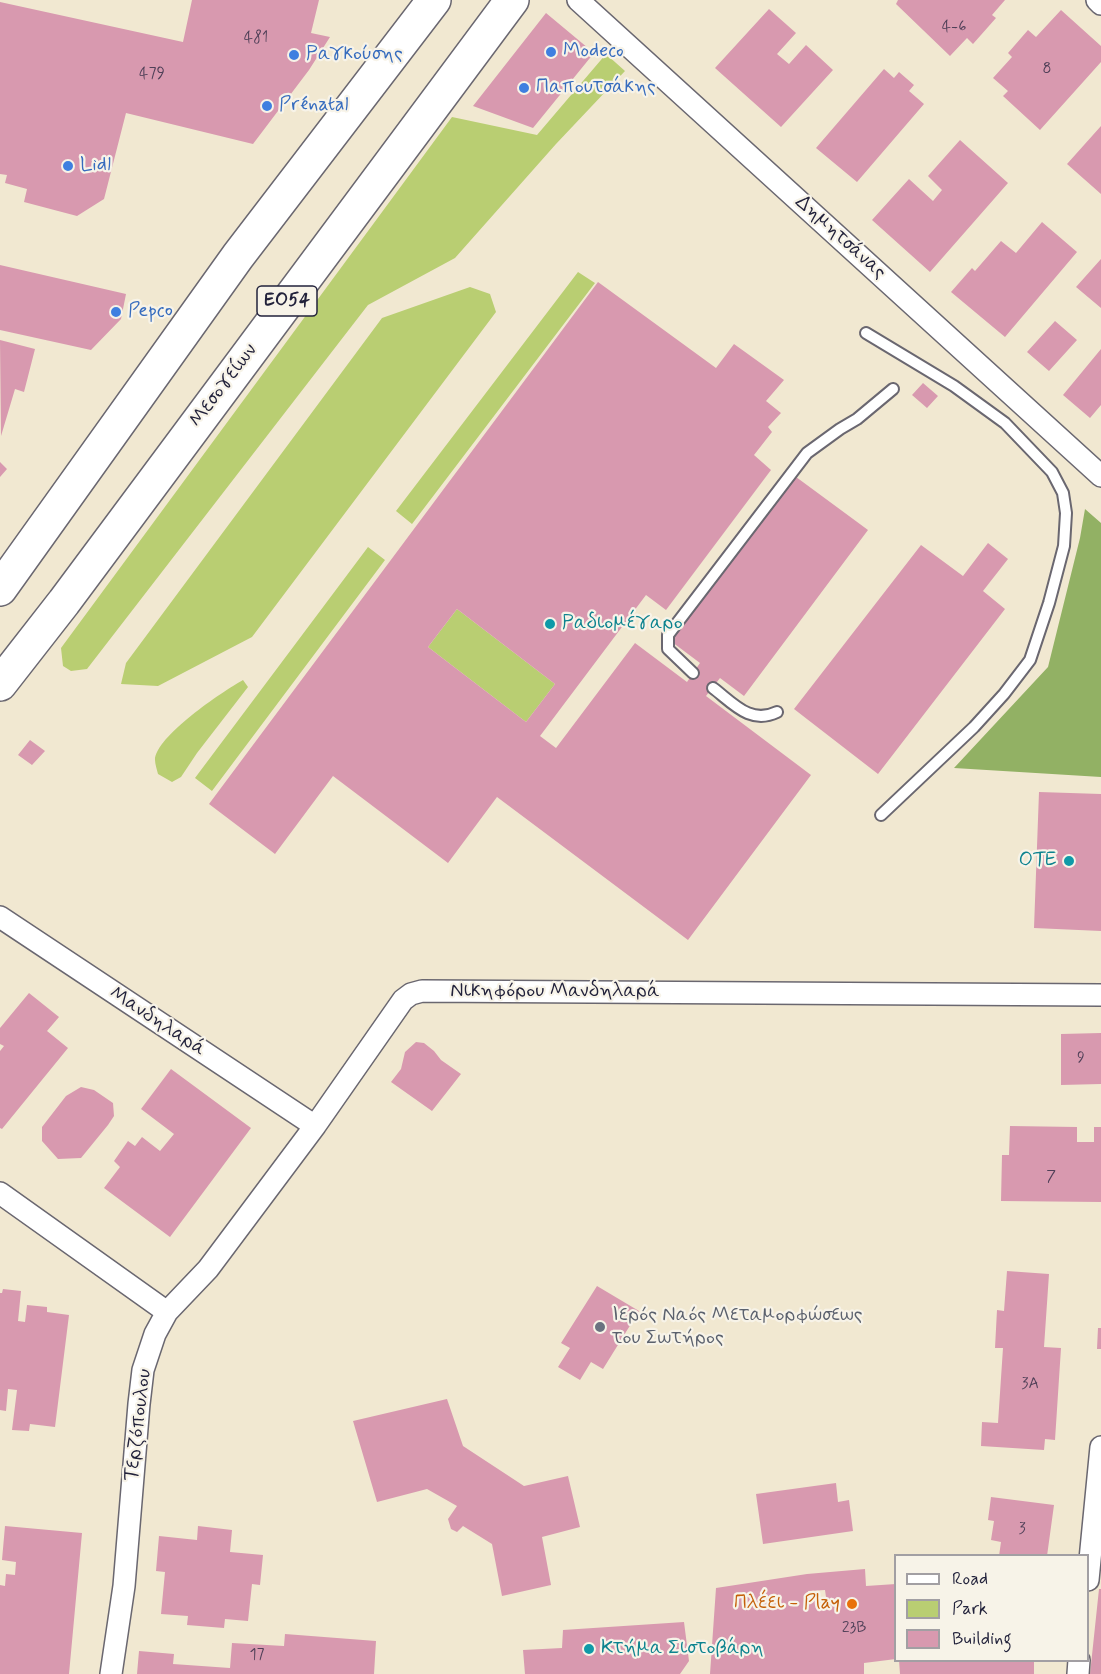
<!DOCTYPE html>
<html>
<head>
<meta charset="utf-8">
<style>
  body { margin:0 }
  #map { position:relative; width:1101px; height:1674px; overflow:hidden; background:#f1e8d1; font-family:Mynerve,sans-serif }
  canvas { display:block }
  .legend { position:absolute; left:894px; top:1554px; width:195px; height:108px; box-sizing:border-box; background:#f7f3e8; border:2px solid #a29fa3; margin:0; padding:8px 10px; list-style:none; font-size:18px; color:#22223b }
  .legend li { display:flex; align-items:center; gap:12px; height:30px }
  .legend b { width:30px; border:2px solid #a29fa3 }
</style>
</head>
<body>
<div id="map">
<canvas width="1101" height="1674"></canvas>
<ul class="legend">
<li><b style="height:8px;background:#fff"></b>Road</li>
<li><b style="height:16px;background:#b9ce72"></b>Park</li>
<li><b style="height:16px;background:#d899af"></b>Building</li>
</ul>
</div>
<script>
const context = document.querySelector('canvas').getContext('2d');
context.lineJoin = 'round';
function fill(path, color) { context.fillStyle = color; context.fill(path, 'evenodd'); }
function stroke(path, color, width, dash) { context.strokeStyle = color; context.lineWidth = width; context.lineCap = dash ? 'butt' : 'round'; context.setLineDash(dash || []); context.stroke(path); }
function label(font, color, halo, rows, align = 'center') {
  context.font = font + ' Mynerve,sans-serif'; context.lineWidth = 4.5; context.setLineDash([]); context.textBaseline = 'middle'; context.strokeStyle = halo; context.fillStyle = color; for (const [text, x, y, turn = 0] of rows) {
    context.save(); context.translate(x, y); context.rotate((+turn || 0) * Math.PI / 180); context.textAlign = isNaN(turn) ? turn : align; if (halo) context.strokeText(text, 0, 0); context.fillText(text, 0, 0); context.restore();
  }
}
const green = new Path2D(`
  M 606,54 L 625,71 L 556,144 L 455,258 L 368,305 L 87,669 L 71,671 L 63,666 L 61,648 L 452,117 L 537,135 Z
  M 578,272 L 595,283 L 412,524 L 396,511 Z
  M 470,287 L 490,294 L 496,312 L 252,637 L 158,686 L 121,684 L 126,663 L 382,318 Z
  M 368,547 L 385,560 L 212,791 L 195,778 Z
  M 457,609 L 555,684 L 526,722 L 428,647 Z
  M 243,680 L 248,687 L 197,753 L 181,777 L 172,782 L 158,774 C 157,770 155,764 155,760 C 155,737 223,691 243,680 Z`);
const forest = new Path2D(`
  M 1085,509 L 1101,523 L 1101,777 L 954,768 L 1048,667 L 1080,538 Z`);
const building = new Path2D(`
  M 192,0 L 319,0 L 311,33 L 330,37 L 309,70 L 253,144 L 126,113 L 104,199 L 77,216 L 24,202 L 27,189 L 5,183 L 7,175 L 0,174 L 0,2 L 183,42 Z
  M 898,0 L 1005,0 L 992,15 L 996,18 L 973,44 L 967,38 L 950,56 L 896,4 Z
  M 769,9 L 796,33 L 777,54 L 789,64 L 806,45 L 833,70 L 781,127 L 715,68 Z
  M 1061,10 L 1101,46 L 1101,62 L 1040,130 L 1003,96 L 1008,91 L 993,78 L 1012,57 L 1008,53 L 1028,30 L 1036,37 Z
  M 546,13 L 594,53 L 533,128 L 473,106 Z
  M 884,69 L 894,78 L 899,72 L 914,85 L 909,91 L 924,104 L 857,182 L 816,148 Z
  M 1101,126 L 1101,194 L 1067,164 Z
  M 960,140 L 1008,183 L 930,272 L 872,220 L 909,179 L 933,201 L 942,190 L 928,176 Z
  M 1042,222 L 1077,252 L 1005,337 L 951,292 L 972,268 L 975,271 L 1001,241 L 1016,253 Z
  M 1101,259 L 1101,308 L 1076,287 Z
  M 0,265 L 126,294 L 121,319 L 91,350 L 0,330 Z
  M 598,282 L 716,368 L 734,344 L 784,380 L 766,401 L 781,413 L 768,427 L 772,432 L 754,455 L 771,470 L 666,610 L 646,595 L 540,736 L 556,748 L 635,643 L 687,682 L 700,663 L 668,639 L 792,474 L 868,530 L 744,696 L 720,678 L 706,696 L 811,775 L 688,940 L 497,797 L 448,863 L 333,776 L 275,854 L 209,804 ZM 457,609 L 555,684 L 526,722 L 428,647 Z
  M 1055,321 L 1077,340 L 1049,371 L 1027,352 Z
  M 0,340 L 35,349 L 24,392 L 15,389 L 1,436 Z
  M 1101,349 L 1101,405 L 1090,418 L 1063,395 Z
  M 923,383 L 938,396 L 927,408 L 912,395 Z
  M 0,462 L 7,469 L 0,477 Z
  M 988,543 L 1008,559 L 983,591 L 1005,609 L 878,774 L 794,709 L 921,545 L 963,576 Z
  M 30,740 L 45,751 L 32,765 L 18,755 Z
  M 1039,792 L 1101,794 L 1101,931 L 1034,928 Z
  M 29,993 L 59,1017 L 47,1031 L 68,1048 L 2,1129 L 0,1128 L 0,1051 L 4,1046 L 0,1044 L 0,1028 Z
  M 1101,1033 L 1101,1084 L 1061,1085 L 1061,1034 Z
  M 416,1042 L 424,1043 L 434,1051 L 441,1060 L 461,1074 L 432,1111 L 391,1082 L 401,1069 L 405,1052 Z
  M 171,1069 L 251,1128 L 170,1237 L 104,1188 L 120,1167 L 114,1161 L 128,1141 L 135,1146 L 142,1137 L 160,1151 L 174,1134 L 141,1109 Z
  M 81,1087 L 94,1090 L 113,1103 L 114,1116 L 108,1125 L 81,1158 L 58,1159 L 42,1141 L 42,1127 L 66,1096 Z
  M 1010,1126 L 1077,1127 L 1077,1142 L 1094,1142 L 1094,1127 L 1101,1127 L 1101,1202 L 1001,1201 L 1002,1155 L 1009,1155 Z
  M 1007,1271 L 1049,1274 L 1044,1347 L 1061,1348 L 1055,1440 L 1045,1439 L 1044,1450 L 981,1446 L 982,1422 L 998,1423 L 1003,1348 L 995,1348 L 997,1310 L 1004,1311 Z
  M 597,1286 L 639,1311 L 603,1369 L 591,1362 L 580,1380 L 558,1367 L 570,1348 L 561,1343 Z
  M 3,1289 L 21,1291 L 18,1321 L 25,1322 L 27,1305 L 47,1307 L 47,1312 L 69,1315 L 55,1427 L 30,1424 L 29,1431 L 12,1430 L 17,1390 L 8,1389 L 6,1411 L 0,1410 L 0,1293 L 2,1293 Z
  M 1098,1328 L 1101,1328 L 1101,1349 L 1097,1349 Z
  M 447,1399 L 463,1446 L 524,1486 L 568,1476 L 580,1527 L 542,1537 L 551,1585 L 502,1596 L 492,1544 L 463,1526 L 457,1532 L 451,1529 L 448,1519 L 457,1506 L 427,1489 L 377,1502 L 353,1421 Z
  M 836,1483 L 838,1502 L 849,1500 L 853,1531 L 763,1544 L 756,1494 Z
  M 991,1497 L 1054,1505 L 1047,1556 L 999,1556 L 1001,1542 L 991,1540 L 994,1521 L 988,1520 Z
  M 5,1526 L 82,1533 L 69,1674 L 0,1674 L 0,1585 L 5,1586 L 6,1574 L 15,1575 L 16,1562 L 2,1560 Z
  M 198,1526 L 232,1530 L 230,1552 L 263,1555 L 260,1585 L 252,1584 L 248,1621 L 225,1619 L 224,1628 L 187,1625 L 188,1616 L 161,1614 L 165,1572 L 156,1571 L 159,1536 L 197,1540 Z
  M 865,1569 L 866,1586 L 896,1584 L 896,1659 L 864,1663 L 864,1674 L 710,1674 L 716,1588 L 807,1574 ZM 825,1590 L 826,1597 L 810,1600 L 808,1591 Z
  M 1099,1589 L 1101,1589 L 1101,1674 L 1090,1674 Z
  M 684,1622 L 689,1661 L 680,1674 L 525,1674 L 523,1650 L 562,1648 L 563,1630 Z
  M 285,1634 L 376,1641 L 374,1674 L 137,1674 L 139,1651 L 174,1654 L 173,1664 L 230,1668 L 232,1643 L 284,1646 Z
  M 899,1660 L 1034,1660 L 1034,1674 L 900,1674 Z`);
const service = new Path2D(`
  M 866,333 L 954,386 L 1005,423 L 1052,472 L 1063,493 L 1066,513 L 1064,546 L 1049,603 L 1030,660 L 1004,694 L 974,727 L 881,815
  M 693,673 L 668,649 L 668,635 L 807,453 L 840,429 L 857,419 L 893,389
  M 713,688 C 733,703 750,725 777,712`);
const minor = new Path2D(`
  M 578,0 L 1101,476
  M 1097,0 L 1101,4
  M 0,917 L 315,1126
  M 0,1193 L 167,1312
  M 1088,1580 L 1101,1447
  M 111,1674 L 124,1586 L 139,1404 L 143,1370 L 155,1334 L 167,1312 L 208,1269 L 315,1126 L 403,1000 L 411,994 L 422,991 L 1101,995
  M 1078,1674 L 1079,1660`);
const primary = new Path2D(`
  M 0,589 L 238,256 L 434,0
  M 0,684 L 64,602 L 512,0`);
const markers = [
  [551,52,6,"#3f7fe0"],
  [294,55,6,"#3f7fe0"],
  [524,88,6,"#3f7fe0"],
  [267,106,6,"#3f7fe0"],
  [68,166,6,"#3f7fe0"],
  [116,312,6,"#3f7fe0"],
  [550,624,6,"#0f9aa8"],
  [1069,861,6,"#0f9aa8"],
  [600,1327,6,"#6b7280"],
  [852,1604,6,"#e8710a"],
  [589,1649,6,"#0f9aa8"]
];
const numberNames = [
  ["4-6",954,28],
  ["481",256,39],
  ["8",1047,70],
  ["479",152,75],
  ["9",1081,1059],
  ["7",1051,1178],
  ["3Α",1030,1385],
  ["3",1022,1530],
  ["23B",854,1629],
  ["17",257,1656]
];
const shields = [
  [287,301,60]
];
const shieldNames = [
  ["ΕΟ54",287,301]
];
const shopNames = [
  ["Modeco",563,52],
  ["Ραγκούσης",306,55],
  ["Παπουτσάκης",536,88],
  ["Prénatal",279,106],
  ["Lidl",80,166],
  ["Pepco",128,312]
];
const streetNames = [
  ["Δημητσάνας",840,238,42],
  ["Μεσογείων",224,386,-53],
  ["Νικηφόρου Μανδηλαρά",555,992],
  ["Μανδηλαρά",157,1022,33],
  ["Τερζόπουλου",139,1425,-83]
];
const cultureNames = [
  ["Ραδιομέγαρο",562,624],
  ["ΟΤΕ",1057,861,"right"],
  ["Κτήμα Σιστοβάρη",601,1649]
];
const worshipNames = [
  ["Ιερός Ναός Μεταμορφώσεως",612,1316],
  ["του Σωτήρος",612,1339]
];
const foodNames = [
  ["Πλέει - Play",840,1604]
];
fill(green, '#b9ce72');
fill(forest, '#92b164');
fill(building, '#d899af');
stroke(service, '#6a6770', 14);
stroke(minor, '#6a6770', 24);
stroke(primary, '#6a6770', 36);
stroke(service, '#fff', 10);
stroke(minor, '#fff', 21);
stroke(primary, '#fff', 33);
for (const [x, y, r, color] of markers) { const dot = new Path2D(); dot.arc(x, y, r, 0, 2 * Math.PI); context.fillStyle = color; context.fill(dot); stroke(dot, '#f7f3e8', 2); }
label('16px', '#504058', null, numberNames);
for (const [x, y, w] of shields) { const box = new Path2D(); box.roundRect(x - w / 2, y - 15, w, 30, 4.5); context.fillStyle = '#f7f3e8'; context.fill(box); stroke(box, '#22223b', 1.5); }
label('bold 18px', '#22223b', null, shieldNames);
label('20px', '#366cbe', '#f7f3e8', shopNames, 'left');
label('20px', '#22223b', '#f7f3e8', streetNames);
label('20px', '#0d838f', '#f7f3e8', cultureNames, 'left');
label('20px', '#5b616d', '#f7f3e8', worshipNames, 'left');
label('20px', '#c56008', '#f7f3e8', foodNames, 'right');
</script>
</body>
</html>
